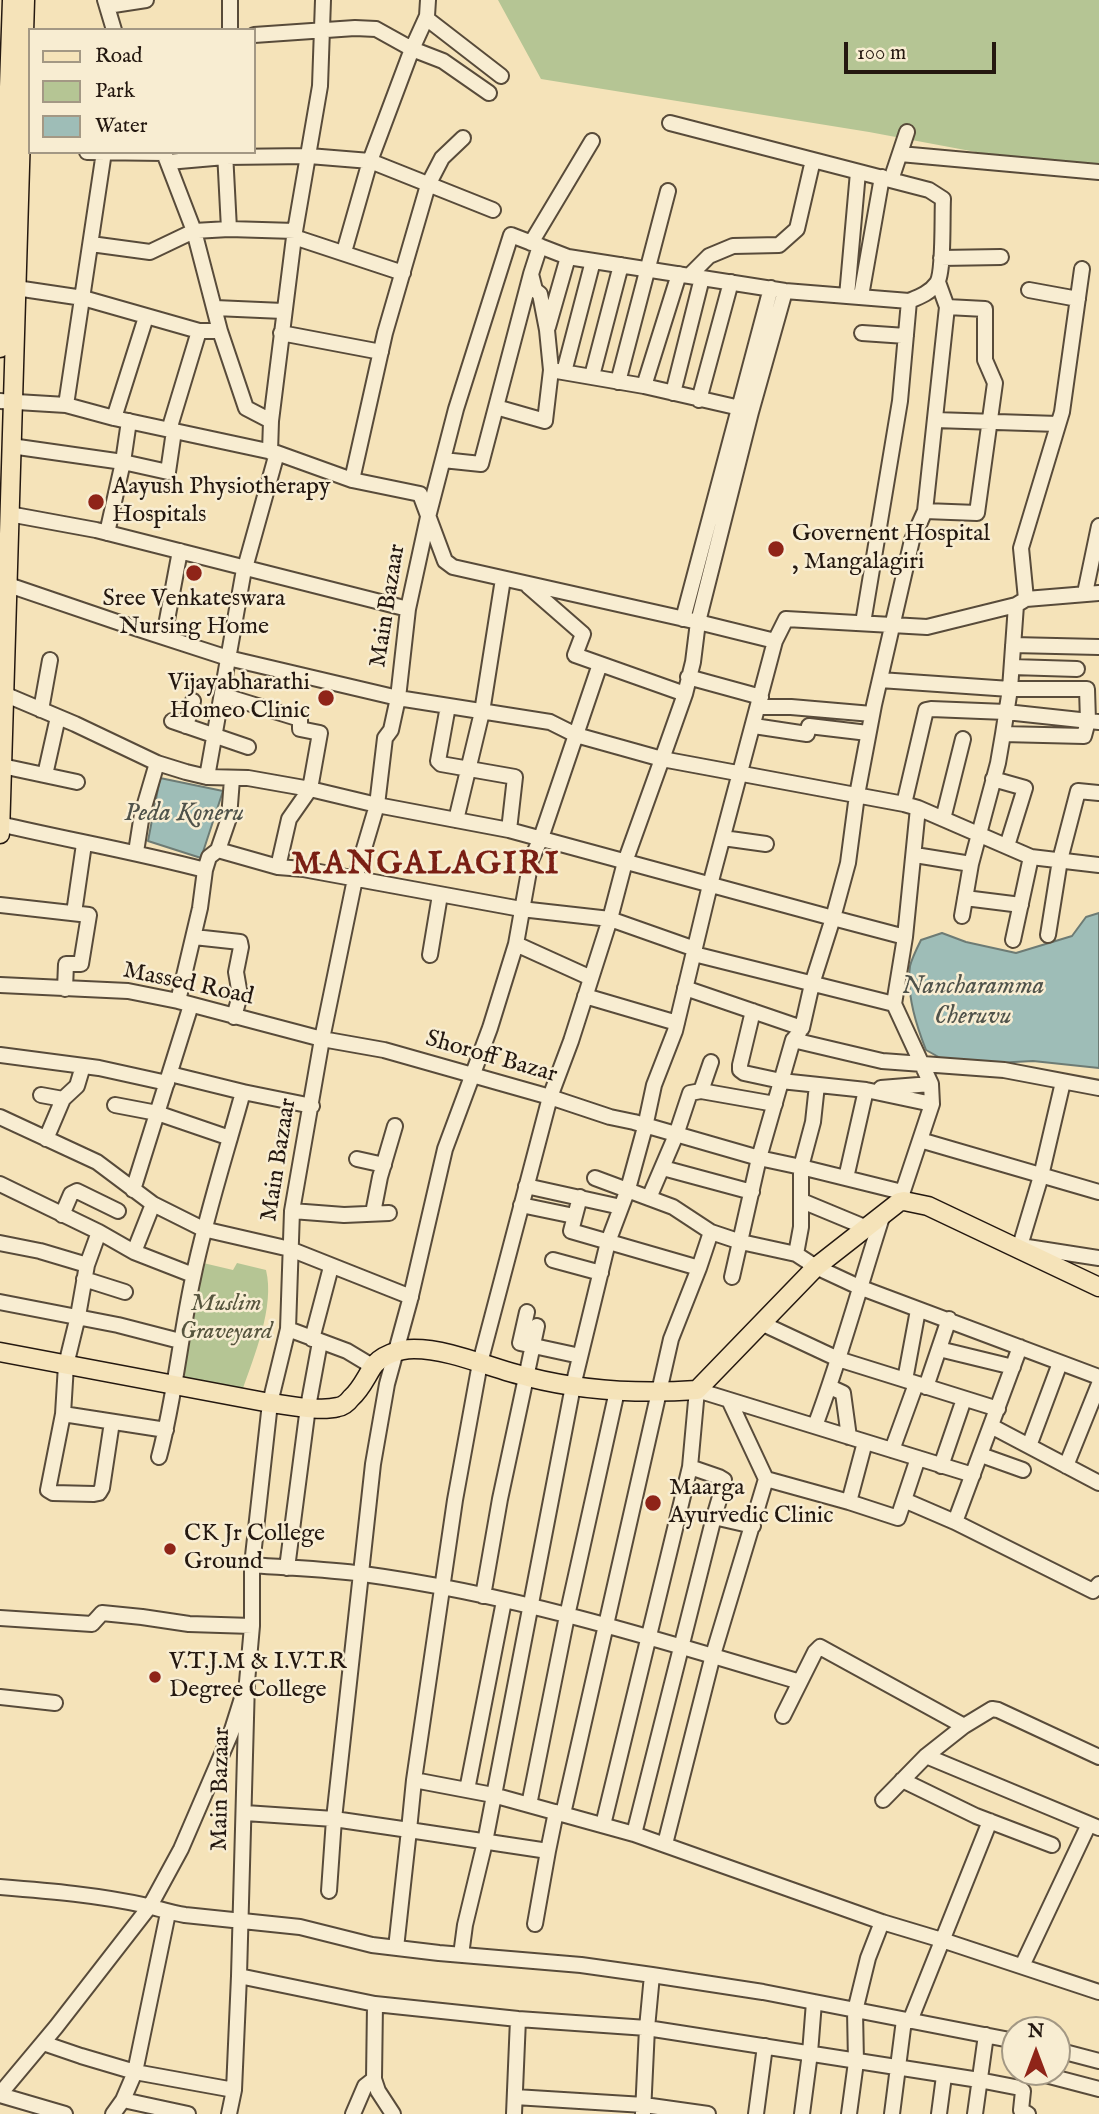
<!DOCTYPE html>
<html>
<head>
<meta charset="utf-8">
<style>
  body { margin:0 }
  #map { position:relative; width:1099px; height:2114px; overflow:hidden; background:#f5e3b9; font-family:"IM FELL English",serif }
  canvas { display:block }
  .legend { position:absolute; left:28px; top:28px; width:228px; height:126px; box-sizing:border-box; background:#f8edd2; border:2px solid #a39884; margin:0; padding:9px 12px; list-style:none; font-size:21px; color:#241810 }
  .legend li { display:flex; align-items:center; gap:14px; height:35px }
  .legend b { width:35px; border:2px solid #a39884 }
  .north { position:absolute; left:1001px; top:2016px; width:70px; height:70px; box-sizing:border-box; background:#f8edd2; border:2px solid #a39884; border-radius:50%; rotate:0deg; font-size:19px; font-weight:700; line-height:28px; text-align:center; color:#241810 }
  .north::after { content:''; display:block; margin:auto; width:24px; height:32px; background:#8f2418; clip-path:polygon(50% 0,100% 100%,50% 72%,0 100%) }
  .scale { position:absolute; left:844px; top:42px; width:152px; height:32px; box-sizing:border-box; border:4px solid #241810; border-top:0; padding-left:9px; font-size:21px; line-height:24px; white-space:nowrap; color:#241810; -webkit-text-stroke:5px #f8edd2; paint-order:stroke }
</style>
</head>
<body>
<div id="map">
<canvas width="1099" height="2114"></canvas>
<ul class="legend">
<li><b style="height:9px;background:#f5e3b9"></b>Road</li>
<li><b style="height:19px;background:#b5c594"></b>Park</li>
<li><b style="height:19px;background:#9ebdb7"></b>Water</li>
</ul>
<div class="north">N</div>
<div class="scale">100 m</div>
</div>
<script>
const context = document.querySelector('canvas').getContext('2d');
context.lineJoin = 'round';
function fill(path, color) { context.fillStyle = color; context.fill(path, 'evenodd'); }
function stroke(path, color, width, dash) { context.strokeStyle = color; context.lineWidth = width; context.lineCap = dash ? 'butt' : 'round'; context.setLineDash(dash || []); context.stroke(path); }
function label(font, color, halo, rows, align = 'center') {
  context.font = font + ' "IM FELL English",serif'; context.lineWidth = 5; context.setLineDash([]); context.textBaseline = 'middle'; context.strokeStyle = halo; context.fillStyle = color; for (const [text, x, y, turn = 0] of rows) {
    context.save(); context.translate(x, y); context.rotate((+turn || 0) * Math.PI / 180); context.textAlign = isNaN(turn) ? turn : align; if (halo) context.strokeText(text, 0, 0); context.fillText(text, 0, 0); context.restore();
  }
}
const green = new Path2D(`
  M 498,0 L 1099,0 L 1099,175 L 869,132 L 541,79 Z
  M 199,1262 L 233,1270 L 237,1263 L 266,1270 C 275,1306 254,1357 242,1391 L 176,1378 Z`);
const water = new Path2D(`
  M 160,778 L 223,791 L 201,858 L 148,841 Z
  M 1099,913 L 1099,1068 L 1033,1061 L 995,1063 L 944,1060 L 926,1050 C 916,1025 906,994 910,966 C 912,958 917,948 921,940 L 942,933 L 966,942 L 1016,953 L 1072,936 L 1086,917 Z`);
const minor = new Path2D(`
  M 105,0 L 114,30
  M 230,0 L 230,30
  M 107,6 L 146,0
  M 426,18 L 501,76
  M 254,35 L 355,28 L 376,29 L 412,49 L 443,61 L 489,93
  M 87,152 L 164,153 L 194,231 L 220,331 L 246,408 L 271,421 L 270,452
  M 225,152 L 229,229
  M 900,154 L 1099,172
  M 168,162 L 225,157 L 309,156 L 370,161 L 493,210
  M 891,180 L 907,132
  M 294,237 L 403,273
  M 531,243 L 592,141
  M 91,244 L 150,252 L 194,231 L 229,229 L 295,231
  M 344,252 L 370,161 L 412,49 L 427,16 L 428,0
  M 941,258 L 1001,257
  M 689,276 L 709,256 L 733,246 L 779,245 L 797,229 L 813,160
  M 16,288 L 83,298 L 199,331 L 220,331
  M 1029,290 L 1078,299
  M 785,291 L 751,412 L 698,622 L 693,662 L 685,694 L 662,759 L 904,804 L 918,808 L 1031,857 L 1099,865
  M 847,296 L 858,172
  M 861,296 L 882,177
  M 215,308 L 283,311
  M 548,327 L 568,257
  M 281,333 L 381,352
  M 862,333 L 906,336
  M 551,370 L 644,386 L 740,408
  M 564,372 L 593,261
  M 592,376 L 621,265
  M 618,382 L 668,191
  M 644,386 L 679,274
  M 673,393 L 702,278
  M 699,400 L 731,282
  M 0,401 L 66,405 L 114,418 L 277,453 L 352,480 L 420,494 L 445,561 L 453,567 L 698,622 L 775,641 L 786,619 L 927,627 L 1016,605 L 1026,599 L 1099,593
  M 66,405 L 104,152
  M 496,407 L 545,421 L 551,370 L 547,330 L 540,294 L 535,290 L 531,274 L 540,246
  M 114,418 L 146,317
  M 935,420 L 1058,424
  M 271,421 L 294,237 L 320,86 L 323,0
  M 169,430 L 199,331
  M 11,446 L 123,462 L 168,472 L 174,431
  M 443,460 L 481,464 L 531,274
  M 352,480 L 385,333 L 428,185 L 442,158 L 463,138
  M 925,511 L 977,513 L 995,383 L 985,360 L 985,309 L 947,307
  M 9,514 L 96,530 L 408,609
  M 107,533 L 123,462 L 129,421
  M 0,582 L 126,625 L 228,658 L 398,698 L 550,722 L 576,735 L 662,759 L 625,862 L 610,919 L 571,1041 L 550,1097 L 480,1363 L 455,1500 L 414,1780 L 409,1830 L 334,1819 L 245,1813
  M 528,586 L 583,634 L 575,655 L 685,694
  M 1085,593 L 1099,526
  M 1026,599 L 1021,548 L 1062,412 L 1082,269
  M 683,619 L 771,288
  M 863,623 L 900,401 L 909,301
  M 164,636 L 180,551
  M 1013,645 L 1099,647
  M 1012,667 L 1077,669
  M 688,677 L 761,697
  M 880,680 L 1010,689 L 1087,689 L 1088,721 L 1084,736 L 1003,734
  M 4,694 L 75,724 L 157,763 L 186,772 L 207,777 L 248,778 L 310,789 L 377,805 L 509,830 L 833,918 L 848,863 L 857,795 L 874,705 L 912,540 L 925,511 L 947,307 L 938,282
  M 222,695 L 300,719 L 300,729 L 320,733 L 310,789 L 289,819 L 278,867
  M 448,706 L 438,761 L 441,764 L 515,777 L 509,830
  M 759,707 L 791,707 L 872,714
  M 41,710 L 50,660
  M 172,721 L 248,747
  M 186,726 L 193,701
  M 754,726 L 807,734 L 809,726 L 868,733
  M 2,766 L 77,782
  M 45,775 L 58,717
  M 207,777 L 243,575 L 277,453
  M 993,779 L 1025,788 L 1007,846
  M 904,804 L 926,710 L 931,709 L 1006,712 L 1099,722
  M 943,819 L 963,739
  M 456,820 L 482,712 L 503,579
  M 0,824 C 68,840 137,852 205,870
  M 723,838 L 766,844
  M 218,850 L 278,867 L 303,869 L 521,909 L 610,919 L 695,949
  M 136,852 L 142,814 L 157,763
  M 915,855 L 971,864
  M 965,898 L 1021,905
  M 0,905 L 89,915 L 81,964 L 66,964 L 65,989
  M 74,913 L 84,844
  M 962,916 L 971,864 L 998,763 L 1003,734 L 1010,689 L 1016,605
  M 1048,935 L 1060,860 L 1078,791 L 1099,793
  M 194,937 L 240,942 L 241,947 L 236,972 L 240,995 L 234,1017
  M 1013,940 L 1031,857
  M 516,944 L 591,978
  M 694,954 L 894,1004
  M 430,955 L 440,895
  M 0,985 L 128,991 L 178,1001 L 322,1039 L 384,1050 L 550,1097 L 610,1117 L 634,1122 L 759,1158 L 801,1167 L 902,1192
  M 685,988 L 802,1028 L 812,984 L 833,918 L 905,937
  M 585,996 L 677,1023
  M 178,1001 L 200,908 L 205,870 L 209,857 L 218,850 L 229,818 L 232,779
  M 753,1011 L 740,1065 L 740,1070 L 744,1073 L 781,1081 L 866,1090 L 932,1104
  M 793,1040 L 882,1061 L 1004,1070 L 1099,1088
  M 0,1055 L 99,1068 L 167,1083
  M 881,1088 L 931,1084
  M 701,1091 L 711,1062
  M 243,1092 L 312,1106
  M 41,1095 L 63,1099
  M 115,1105 L 157,1113 L 230,1138
  M 0,1117 L 97,1162 L 153,1204 L 203,1229 L 290,1249 L 411,1297
  M 46,1139 L 63,1099 L 77,1086 L 83,1066
  M 920,1140 L 1099,1192
  M 357,1159 L 384,1165
  M 663,1168 L 752,1192
  M 595,1178 L 673,1207 L 711,1232
  M 846,1178 L 866,1090
  M 0,1184 L 99,1232 L 134,1252 L 193,1275
  M 526,1186 L 621,1207
  M 133,1190 L 191,1005
  M 580,1197 L 571,1231 L 699,1268 L 711,1232 L 741,1242 L 796,1254 L 816,1267 L 859,1287 L 1099,1377
  M 649,1198 L 676,1135 L 690,1093 L 701,1091 L 775,1104
  M 900,1200 L 932,1104 L 931,1084 L 894,1004 L 905,937 L 918,808
  M 802,1201 L 867,1228
  M 521,1205 L 574,1216
  M 292,1211 L 344,1215 L 389,1213
  M 373,1213 L 380,1177 L 395,1126
  M 62,1215 L 71,1194 L 77,1191 L 118,1211
  M 99,1232 L 87,1265 L 78,1316 L 66,1365 L 63,1414 L 48,1490 L 53,1493 L 94,1494 L 99,1493 L 102,1488 L 112,1422
  M 0,1243 L 40,1251 L 87,1265
  M 1020,1246 L 1041,1176 L 1063,1082
  M 1021,1246 L 1099,1258
  M 134,1252 L 153,1204
  M 796,1254 L 801,1227 L 801,1167 L 813,1122 L 817,1085
  M 553,1260 L 601,1273
  M 732,1277 L 759,1158 L 793,1040 L 799,1033
  M 84,1279 L 125,1292
  M 0,1302 L 118,1325 L 180,1341
  M 527,1312 L 520,1343 L 580,1356
  M 761,1323 L 838,1359 L 998,1409
  M 288,1329 L 347,1351 L 372,1366
  M 312,1339 L 331,1267
  M 939,1349 L 1013,1367
  M 905,1380 L 918,1310
  M 830,1387 L 843,1393 L 849,1437
  M 926,1387 L 949,1319
  M 729,1400 L 766,1479 L 849,1502 L 898,1518 L 918,1458
  M 63,1414 L 166,1430
  M 815,1426 C 841,1357 860,1285 883,1214
  M 991,1426 L 1099,1483
  M 1029,1446 L 1060,1363
  M 892,1450 L 916,1384
  M 981,1455 L 1023,1470
  M 159,1457 C 175,1398 180,1337 193,1278 C 206,1215 226,1154 243,1092 L 170,1074
  M 941,1466 L 964,1399
  M 1066,1466 L 1099,1384
  M 904,1500 L 955,1522 L 1093,1591 L 1099,1584
  M 849,1502 L 865,1442
  M 714,1517 L 753,1526
  M 955,1522 L 1020,1347
  M 252,1565 C 289,1568 327,1569 363,1574 C 512,1594 657,1639 800,1682
  M 287,1568 L 308,1407 L 320,1342
  M 483,1596 L 500,1499 L 537,1326
  M 0,1618 L 92,1624 L 102,1613 L 142,1617 L 189,1624 L 252,1626
  M 0,1697 L 55,1703
  M 783,1716 L 815,1652 L 820,1647 L 964,1726
  M 926,1756 L 1099,1828
  M 414,1780 L 493,1795 L 634,1834 L 882,1922 L 942,1940 L 1099,1992
  M 902,1780 L 976,1816 L 1052,1845
  M 467,1790 L 504,1601
  M 883,1800 L 926,1756 L 964,1726 L 992,1709 L 998,1710 L 1099,1757
  M 529,1805 L 567,1616 L 617,1391
  M 563,1814 L 671,1339 L 699,1268
  M 603,1825 L 690,1467 L 697,1390 L 973,1475
  M 634,1834 L 714,1517 L 724,1483 L 724,1480 L 719,1477 L 690,1467
  M 665,1844 L 713,1655 L 766,1479
  M 0,1887 C 50,1891 99,1895 148,1906 C 160,1909 172,1913 185,1915 L 300,1927 L 372,1945 L 439,1953 L 581,1965 L 652,1975 L 763,1992 L 1015,2041
  M 329,1891 L 334,1819 L 373,1464 L 387,1384 L 410,1300 L 445,1149 L 490,1028 L 516,944 L 531,860 L 541,838 L 600,664
  M 535,1924 L 548,1851
  M 396,1948 L 409,1830 L 548,1851 L 556,1812
  M 461,1955 L 465,1925 L 485,1842 L 573,1386 L 608,1242 L 628,1189 L 645,1127 L 654,1085 L 675,1031 L 710,885 L 775,641
  M 1022,1966 L 1089,1824
  M 239,1976 L 375,2004 L 374,2079 L 378,2091 L 393,2114
  M 375,2004 L 518,2019 L 647,2028 L 979,2080 L 1020,2088 L 1023,2091 L 1021,2110 L 1028,2114
  M 910,2021 L 990,1821
  M 43,2043 L 81,2056 L 135,2072 L 234,2090
  M 1057,2050 L 1099,2061
  M 1034,2072 L 1099,2089
  M 0,2094 L 56,2027 L 150,1906 L 181,1849 L 231,1733 L 242,1698
  M 0,2095 L 65,2114
  M 515,2097 L 644,2105 L 708,2114
  M 123,2100 L 188,2114
  M 643,2113 L 647,2028 L 652,1975
  M 113,2114 L 123,2100 L 135,2072 L 168,1913
  M 229,2114 L 234,2090 L 239,1976 L 247,1682 L 252,1626 L 252,1565 L 270,1403 L 288,1329 L 292,1211 L 322,1039 L 355,879 L 377,805 L 385,738 L 391,730 L 398,698 L 408,609 L 428,517 L 456,409 L 511,235 L 568,257 L 785,291 L 909,301 C 919,297 930,293 937,283 C 944,272 942,216 943,199 L 929,190 L 670,123
  M 353,2114 L 365,2086 L 374,2079
  M 514,2114 L 518,2019
  M 756,2114 L 765,2046
  M 802,2114 L 810,2053 L 814,2002
  M 849,2114 L 856,2062 L 855,2011 L 868,1958 L 882,1922
  M 892,2114 L 904,2020
  M 939,2114 L 944,2076
  M 975,2114 L 986,2035`);
const major = new Path2D(`
  M 0,348 L 12,0
  M 0,834 L 25,0
  M 0,1352 L 270,1403 C 289,1405 319,1412 338,1407 C 344,1406 348,1402 351,1398 C 361,1389 365,1379 372,1368 C 380,1355 400,1349 414,1349 C 451,1349 492,1369 528,1377 C 583,1391 640,1394 697,1390 L 816,1267 L 899,1202 L 904,1201 L 928,1206 L 1099,1287`);
const markers = [
  [96,502,9,"#8f2418"],
  [776,549,9,"#8f2418"],
  [194,573,9,"#8f2418"],
  [326,698,9,"#8f2418"],
  [653,1503,9,"#8f2418"],
  [170,1549,7,"#8f2418"],
  [155,1677,7,"#8f2418"]
];
const poiNames = [
  ["Aayush Physiotherapy",112,488],
  ["Hospitals",112,516],
  ["Governent Hospital",792,535],
  [", Mangalagiri",792,563],
  ["Sree Venkateswara",194,600,"center"],
  ["Nursing Home",194,628,"center"],
  ["Vijayabharathi",310,684,"right"],
  ["Homeo Clinic",310,712,"right"],
  ["Maarga",669,1489],
  ["Ayurvedic Clinic",669,1517],
  ["CK Jr College",184,1535],
  ["Ground",184,1563],
  ["V.T.J.M & I.V.T.R",169,1663],
  ["Degree College",169,1691]
];
const streetNames = [
  ["Main Bazaar",389,606,-81],
  ["Massed Road",188,985,12],
  ["Shoroff Bazar",491,1058,16],
  ["Main Bazaar",280,1160,-81],
  ["Main Bazaar",222,1789,-89]
];
const parkNames = [
  ["Muslim",226,1305],
  ["Graveyard",226,1333]
];
const waterNames = [
  ["Peda Koneru",184,815],
  ["Nancharamma",973,988],
  ["Cheruvu",973,1018]
];
const districtNames = [
  ["MANGALAGIRI",426,866]
];
fill(green, '#b5c594');
fill(water, '#9ebdb7');
stroke(water, '#6d7b74', 2);
stroke(minor, '#584b3a', 18);
stroke(major, '#241810', 21);
stroke(minor, '#f8edd2', 14);
stroke(major, '#f5e3b9', 18);
for (const [x, y, r, color] of markers) { const dot = new Path2D(); dot.arc(x, y, r, 0, 2 * Math.PI); context.fillStyle = color; context.fill(dot); stroke(dot, '#f8edd2', 2.5); }
label('24px', '#241810', '#f8edd2', poiNames, 'left');
label('24px', '#241810', '#f8edd2', streetNames);
label('italic 24px', '#57553e', '#f8edd2', parkNames);
label('italic 26px', '#4f524a', '#f8edd2', waterNames);
context.letterSpacing = '2px';
label('bold 32px', '#7a1f14', '#f8edd2', districtNames);
context.letterSpacing = '0px';
</script>
</body>
</html>
